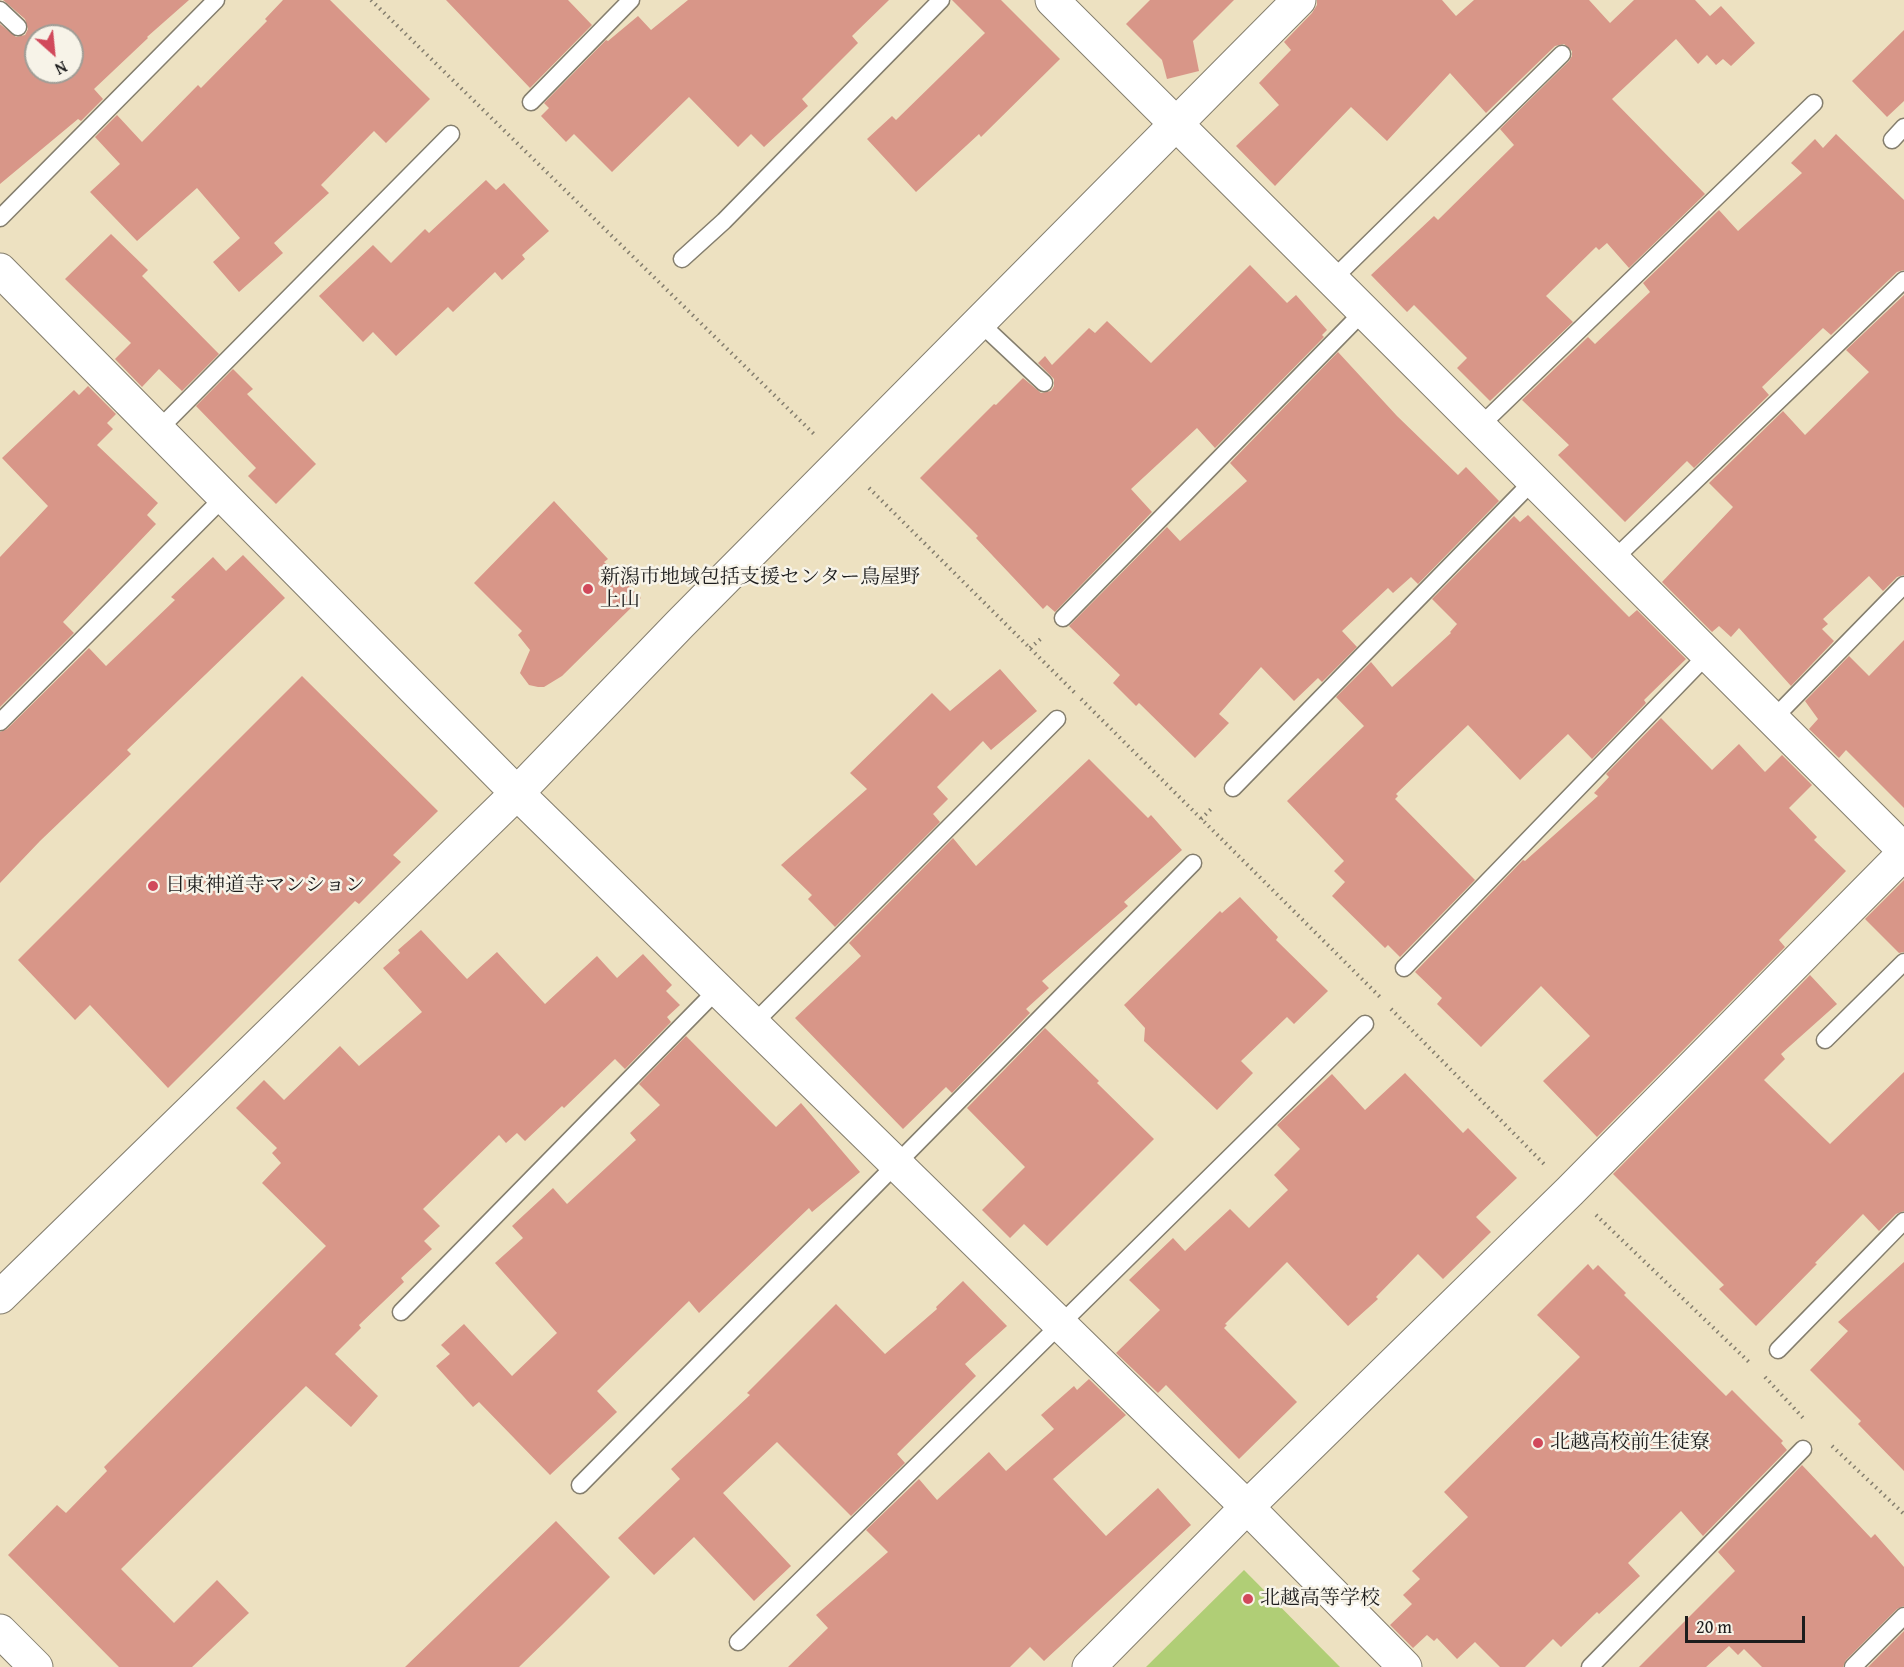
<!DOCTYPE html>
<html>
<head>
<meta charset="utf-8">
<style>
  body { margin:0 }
  #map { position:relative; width:1904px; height:1667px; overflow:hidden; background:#ede1c1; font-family:"Gentium Book Plus",serif }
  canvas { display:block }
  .north { position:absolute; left:24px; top:24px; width:60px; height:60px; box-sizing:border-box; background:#f7f3e8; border:2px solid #9f9d96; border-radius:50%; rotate:153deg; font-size:16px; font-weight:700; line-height:24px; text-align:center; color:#1c1c1c }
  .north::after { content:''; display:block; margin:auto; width:21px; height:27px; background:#d1495b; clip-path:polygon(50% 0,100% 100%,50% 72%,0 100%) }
  .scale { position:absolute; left:1685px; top:1616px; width:120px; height:27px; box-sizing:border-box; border:3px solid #1c1c1c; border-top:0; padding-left:8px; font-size:18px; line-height:21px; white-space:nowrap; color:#1c1c1c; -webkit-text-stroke:4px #f7f3e8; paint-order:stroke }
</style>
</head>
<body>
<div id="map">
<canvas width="1904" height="1667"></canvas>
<div class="north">N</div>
<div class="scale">20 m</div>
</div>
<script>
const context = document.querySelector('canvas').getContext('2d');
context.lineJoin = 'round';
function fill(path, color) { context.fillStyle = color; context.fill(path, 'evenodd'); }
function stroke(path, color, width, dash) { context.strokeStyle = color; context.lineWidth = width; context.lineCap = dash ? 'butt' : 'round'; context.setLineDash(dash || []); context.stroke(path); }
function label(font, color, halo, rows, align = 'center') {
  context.font = font + ' "Gentium Book Plus","Noto Serif JP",serif'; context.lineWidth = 5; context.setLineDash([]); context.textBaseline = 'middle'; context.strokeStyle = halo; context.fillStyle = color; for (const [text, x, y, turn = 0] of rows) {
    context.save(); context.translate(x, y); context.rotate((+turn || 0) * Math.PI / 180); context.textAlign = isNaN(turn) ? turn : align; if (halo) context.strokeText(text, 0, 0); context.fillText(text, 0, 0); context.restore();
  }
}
const green = new Path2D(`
  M 1244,1570 L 1340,1667 L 1146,1667 Z`);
const building = new Path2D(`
  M 3,0 L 189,0 L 147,37 L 148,38 L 94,89 L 103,99 L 81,121 L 78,119 L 0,184 L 0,24 L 16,37 L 25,35 L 28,29 L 25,19 ZM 36,36 L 72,36 L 72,72 L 36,72 Z
  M 283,0 L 330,0 L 430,99 L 386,143 L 374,131 L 321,185 L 329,193 L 274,243 L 283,253 L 239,292 L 213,262 L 240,238 L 197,188 L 137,241 L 90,192 L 120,164 L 95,137 L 117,115 L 142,142 L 198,85 L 201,88 L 267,21 L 265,19 Z
  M 446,0 L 568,0 L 592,25 L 530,88 Z
  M 688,0 L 889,0 L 852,36 L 858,43 L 802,99 L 808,106 L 764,147 L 751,134 L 738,147 L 689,97 L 612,172 L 574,134 L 566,142 L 541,116 L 549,108 L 544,103 L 606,40 L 608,41 L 638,16 L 651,30 Z
  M 952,0 L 1001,0 L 1060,59 L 981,137 L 979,134 L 916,192 L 867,139 L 892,116 L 896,120 L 985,33 Z
  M 1150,0 L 1234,0 L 1193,41 L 1199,71 L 1167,79 L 1162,60 L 1126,24 Z
  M 1317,0 L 1442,0 L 1456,16 L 1474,0 L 1589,0 L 1610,23 L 1634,0 L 1695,0 L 1710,16 L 1721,6 L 1755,43 L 1731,66 L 1723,59 L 1716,65 L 1707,55 L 1698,64 L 1676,39 L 1612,99 L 1705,194 L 1629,268 L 1607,243 L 1599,250 L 1596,247 L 1546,296 L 1573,322 L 1490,401 L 1457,368 L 1467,358 L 1414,305 L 1407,312 L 1371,275 L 1434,216 L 1438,220 L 1514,145 L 1500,129 L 1569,61 L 1572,56 L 1572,51 L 1564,44 L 1555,46 L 1486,113 L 1450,73 L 1387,141 L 1351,107 L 1275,186 L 1236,146 L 1279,105 L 1259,83 L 1291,50 L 1284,42 L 1312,13 L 1317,5 Z
  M 1904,30 L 1904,101 L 1887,117 L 1852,81 Z
  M 1836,134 L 1904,200 L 1904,270 L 1897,272 L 1831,335 L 1823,328 L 1762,387 L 1769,395 L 1694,468 L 1687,461 L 1625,522 L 1558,455 L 1569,445 L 1522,400 L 1588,337 L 1595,344 L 1650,292 L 1643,283 L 1719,210 L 1738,231 L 1802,173 L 1791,163 L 1815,139 L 1823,148 Z
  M 486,180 L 496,190 L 504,183 L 549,231 L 522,255 L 525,259 L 502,280 L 495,272 L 453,312 L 448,307 L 396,356 L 373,332 L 363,342 L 319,296 L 373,245 L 391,263 L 425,229 L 429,233 Z
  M 111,234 L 148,270 L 142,276 L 219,354 L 182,391 L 159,369 L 142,387 L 115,359 L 131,343 L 65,279 Z
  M 1250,265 L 1287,303 L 1296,295 L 1327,330 L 1322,335 L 1324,337 L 1215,448 L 1197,428 L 1131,489 L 1152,512 L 1055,612 L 1047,605 L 1043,609 L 976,538 L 978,536 L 920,478 L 994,404 L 996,405 L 1023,378 L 1041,393 L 1051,391 L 1054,386 L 1054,379 L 1038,363 L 1045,356 L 1052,365 L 1089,328 L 1095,333 L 1107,321 L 1151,363 Z
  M 1904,295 L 1904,575 L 1897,577 L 1883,591 L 1869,576 L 1823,619 L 1828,624 L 1822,629 L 1834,641 L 1791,686 L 1739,628 L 1731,637 L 1719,626 L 1712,632 L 1662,582 L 1733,507 L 1709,483 L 1783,411 L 1805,435 L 1869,372 L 1846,350 Z
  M 1338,352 L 1397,416 L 1458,475 L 1466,467 L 1499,501 L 1418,584 L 1411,577 L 1393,593 L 1388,588 L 1342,631 L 1357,647 L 1322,682 L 1318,678 L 1294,701 L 1261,667 L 1219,714 L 1229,723 L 1195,758 L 1139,703 L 1136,706 L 1113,683 L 1120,675 L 1069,626 L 1167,527 L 1180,541 L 1247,481 L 1230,463 Z
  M 233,369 L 253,389 L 247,394 L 316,464 L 276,504 L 248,476 L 256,468 L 196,406 Z
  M 88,386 L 116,414 L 107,423 L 113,429 L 97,445 L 158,503 L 147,515 L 156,524 L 63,622 L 74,633 L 0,707 L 0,557 L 48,506 L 2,458 L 74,390 L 79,395 Z
  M 554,501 L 608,559 L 604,562 L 641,598 L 562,676 L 544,687 L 538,687 L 529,685 L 520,673 L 530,650 L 518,635 L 522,631 L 474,583 Z
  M 1528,515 L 1629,617 L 1637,610 L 1686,659 L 1644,700 L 1646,703 L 1592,759 L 1568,734 L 1520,780 L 1468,725 L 1396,794 L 1398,796 L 1395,799 L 1475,880 L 1400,957 L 1388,945 L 1385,948 L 1332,896 L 1345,882 L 1334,871 L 1344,861 L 1287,801 L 1364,726 L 1336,697 L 1371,662 L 1392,687 L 1451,633 L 1450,632 L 1457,624 L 1432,599 L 1514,516 L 1520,522 Z
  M 243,555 L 285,598 L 127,750 L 131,754 L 40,841 L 0,883 L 0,732 L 7,729 L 89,648 L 106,666 L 175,600 L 171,597 L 213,557 L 226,571 Z
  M 1904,640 L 1904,808 L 1846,750 L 1839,758 L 1809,729 L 1818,719 L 1805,701 L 1849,656 L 1869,676 Z
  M 1000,669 L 1037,711 L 991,750 L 983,741 L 937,787 L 948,799 L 933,814 L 940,822 L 835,927 L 808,899 L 812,895 L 781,865 L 867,789 L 850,773 L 932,693 L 950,711 Z
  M 302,676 L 438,811 L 393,855 L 401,862 L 359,904 L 355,901 L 168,1088 L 90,1005 L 75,1020 L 18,960 Z
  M 1661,718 L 1712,770 L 1739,744 L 1765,772 L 1782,755 L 1812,785 L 1789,808 L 1817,837 L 1814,840 L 1846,871 L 1779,940 L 1785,947 L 1597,1137 L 1543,1081 L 1590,1036 L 1541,986 L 1481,1047 L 1437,1004 L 1442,998 L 1415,972 L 1523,860 L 1525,861 L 1598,796 L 1594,793 L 1609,777 L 1606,774 Z
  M 1089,759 L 1148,818 L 1151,815 L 1182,850 L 1124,902 L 1128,906 L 1042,981 L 1049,988 L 1026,1009 L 1030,1013 L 952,1093 L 946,1087 L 903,1129 L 795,1018 L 861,956 L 849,943 L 953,838 L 976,866 Z
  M 1904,880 L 1904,952 L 1899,953 L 1865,919 Z
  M 1240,897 L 1278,937 L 1276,940 L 1328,991 L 1294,1024 L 1287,1017 L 1241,1061 L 1253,1073 L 1217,1110 L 1144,1041 L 1145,1028 L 1124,1005 L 1220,911 L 1222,913 Z
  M 421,930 L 467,979 L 497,952 L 545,1004 L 597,956 L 617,978 L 643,954 L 672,985 L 666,991 L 680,1005 L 667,1017 L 671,1022 L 625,1069 L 615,1059 L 564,1108 L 562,1106 L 525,1141 L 517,1133 L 506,1143 L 499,1135 L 423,1209 L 440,1226 L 424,1241 L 432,1249 L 401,1278 L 404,1282 L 359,1325 L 361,1328 L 335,1354 L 378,1396 L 351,1427 L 306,1386 L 121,1569 L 174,1623 L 217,1580 L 249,1613 L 192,1667 L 119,1667 L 8,1555 L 57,1505 L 66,1513 L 107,1471 L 104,1467 L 326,1246 L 262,1183 L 281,1163 L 272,1153 L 277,1148 L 236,1108 L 264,1080 L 284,1100 L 340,1046 L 359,1066 L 422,1012 L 383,968 L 400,953 L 398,950 Z
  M 1810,975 L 1837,1004 L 1781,1054 L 1785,1059 L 1764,1080 L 1830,1144 L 1904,1072 L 1904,1211 L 1896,1214 L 1879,1231 L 1863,1214 L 1815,1263 L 1817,1264 L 1756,1326 L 1719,1289 L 1724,1285 L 1613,1174 Z
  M 1045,1028 L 1099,1081 L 1097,1083 L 1154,1139 L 1047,1246 L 1024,1224 L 1010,1238 L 982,1210 L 1025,1167 L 967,1108 Z
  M 686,1036 L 776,1127 L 801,1103 L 860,1172 L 812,1212 L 809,1208 L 699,1313 L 689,1301 L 597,1391 L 617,1412 L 550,1475 L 479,1402 L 473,1407 L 436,1366 L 450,1354 L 441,1345 L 464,1324 L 512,1376 L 557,1333 L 495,1263 L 523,1238 L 512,1226 L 553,1188 L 567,1204 L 636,1140 L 630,1133 L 660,1105 L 639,1084 Z
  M 1405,1073 L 1463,1133 L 1468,1128 L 1517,1178 L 1476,1217 L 1491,1232 L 1443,1279 L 1418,1254 L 1376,1297 L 1378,1299 L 1348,1326 L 1287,1262 L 1225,1324 L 1227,1325 L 1224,1328 L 1297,1402 L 1239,1459 L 1166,1385 L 1158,1393 L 1116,1353 L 1160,1310 L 1129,1280 L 1173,1238 L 1185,1251 L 1230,1209 L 1249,1228 L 1288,1190 L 1274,1175 L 1300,1149 L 1277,1125 L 1332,1074 L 1365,1110 Z
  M 1904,1262 L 1904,1471 L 1858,1424 L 1861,1421 L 1810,1370 L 1848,1331 L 1838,1322 Z
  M 1588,1264 L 1593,1270 L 1598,1265 L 1626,1293 L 1624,1295 L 1726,1396 L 1732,1390 L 1783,1441 L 1781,1443 L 1787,1450 L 1703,1536 L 1681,1511 L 1628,1563 L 1640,1576 L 1599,1614 L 1597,1612 L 1561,1647 L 1553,1639 L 1525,1667 L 1500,1667 L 1475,1642 L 1457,1659 L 1437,1638 L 1434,1641 L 1427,1635 L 1413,1648 L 1390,1625 L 1412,1604 L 1403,1595 L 1420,1579 L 1412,1571 L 1468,1517 L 1444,1492 L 1580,1357 L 1537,1315 Z
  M 963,1281 L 1007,1326 L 965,1364 L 976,1376 L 897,1454 L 905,1463 L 851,1516 L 777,1442 L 723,1493 L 791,1566 L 754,1601 L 694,1537 L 654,1575 L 618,1538 L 680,1479 L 671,1469 L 750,1395 L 747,1393 L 836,1304 L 885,1354 L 937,1309 L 936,1307 Z
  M 1089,1379 L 1126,1415 L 1053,1479 L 1106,1536 L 1158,1488 L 1191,1525 L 1044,1661 L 1030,1647 L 1010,1667 L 788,1667 L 828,1628 L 816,1615 L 888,1552 L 866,1530 L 919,1479 L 937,1500 L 989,1452 L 1006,1471 L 1054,1429 L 1041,1415 L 1074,1386 L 1077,1390 Z
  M 1802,1465 L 1871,1538 L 1875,1534 L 1904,1567 L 1904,1606 L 1897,1609 L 1846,1660 L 1843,1667 L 1762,1667 L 1744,1649 L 1738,1655 L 1729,1646 L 1706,1667 L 1639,1667 L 1735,1571 L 1718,1552 Z
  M 556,1521 L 610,1577 L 562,1625 L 519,1667 L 405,1667 Z
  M 1904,1631 L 1904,1667 L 1868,1667 Z`);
const path = new Path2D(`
  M 371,0 L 816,436
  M 869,488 L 1076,694
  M 1030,648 L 1043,637
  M 1081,699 L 1380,997
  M 1201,819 L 1213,807
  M 1391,1009 L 1544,1164
  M 1596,1215 L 1751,1364
  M 1765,1377 L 1805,1420
  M 1832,1446 L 1904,1514`);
const service = new Path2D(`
  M 0,10 L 18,27
  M 531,102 L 631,0
  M 1892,140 L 1904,127
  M 0,218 L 216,0
  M 682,259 L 724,221 L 941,0
  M 1332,280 L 1562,54
  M 980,323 L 1044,383
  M 1479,427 L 1814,103
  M 158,430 L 451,134
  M 1613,560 L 1904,280
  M 1063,618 L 1363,312
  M 1773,719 L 1904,585
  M 0,722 L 224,497
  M 1233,788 L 1533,481
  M 1404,968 L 1708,654
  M 753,1024 L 1057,719
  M 1825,1040 L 1904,962
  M 401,1312 L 718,989
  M 1778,1350 L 1904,1221
  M 580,1485 L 1193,863
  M 738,1642 L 1365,1024
  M 1590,1667 L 1803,1449
  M 1853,1667 L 1904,1616`);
const minor = new Path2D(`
  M 1052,0 L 1904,850
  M 0,270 L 517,793 L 1247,1507 L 1405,1667
  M 0,1297 L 517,793 L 680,624 L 1299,0
  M 1089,1667 L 1247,1507 L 1570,1191 L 1904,853`);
const tertiary = new Path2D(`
  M 0,1631 L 36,1667`);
const markers = [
  [588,589,6,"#d1495b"],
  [153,886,6,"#d1495b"],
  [1538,1443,6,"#d1495b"],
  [1248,1599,6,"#d1495b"]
];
const poiNames = [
  ["新潟市地域包括支援センター鳥屋野",600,578],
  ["上山",600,601],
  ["日東神道寺マンション",165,886],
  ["北越高校前生徒寮",1550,1443],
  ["北越高等学校",1260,1599]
];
fill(green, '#b0ce76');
fill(building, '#d89688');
stroke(service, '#847e6e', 19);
stroke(minor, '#847e6e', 35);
stroke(tertiary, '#847e6e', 35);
stroke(path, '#847e6e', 4, [1.5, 4.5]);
stroke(service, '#fff', 16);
stroke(minor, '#fff', 33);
stroke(tertiary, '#fff', 33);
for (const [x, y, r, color] of markers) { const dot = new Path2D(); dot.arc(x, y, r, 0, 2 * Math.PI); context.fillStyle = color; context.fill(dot); stroke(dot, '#f7f3e8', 2); }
label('20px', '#1c1c1c', '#f7f3e8', poiNames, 'left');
</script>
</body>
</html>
